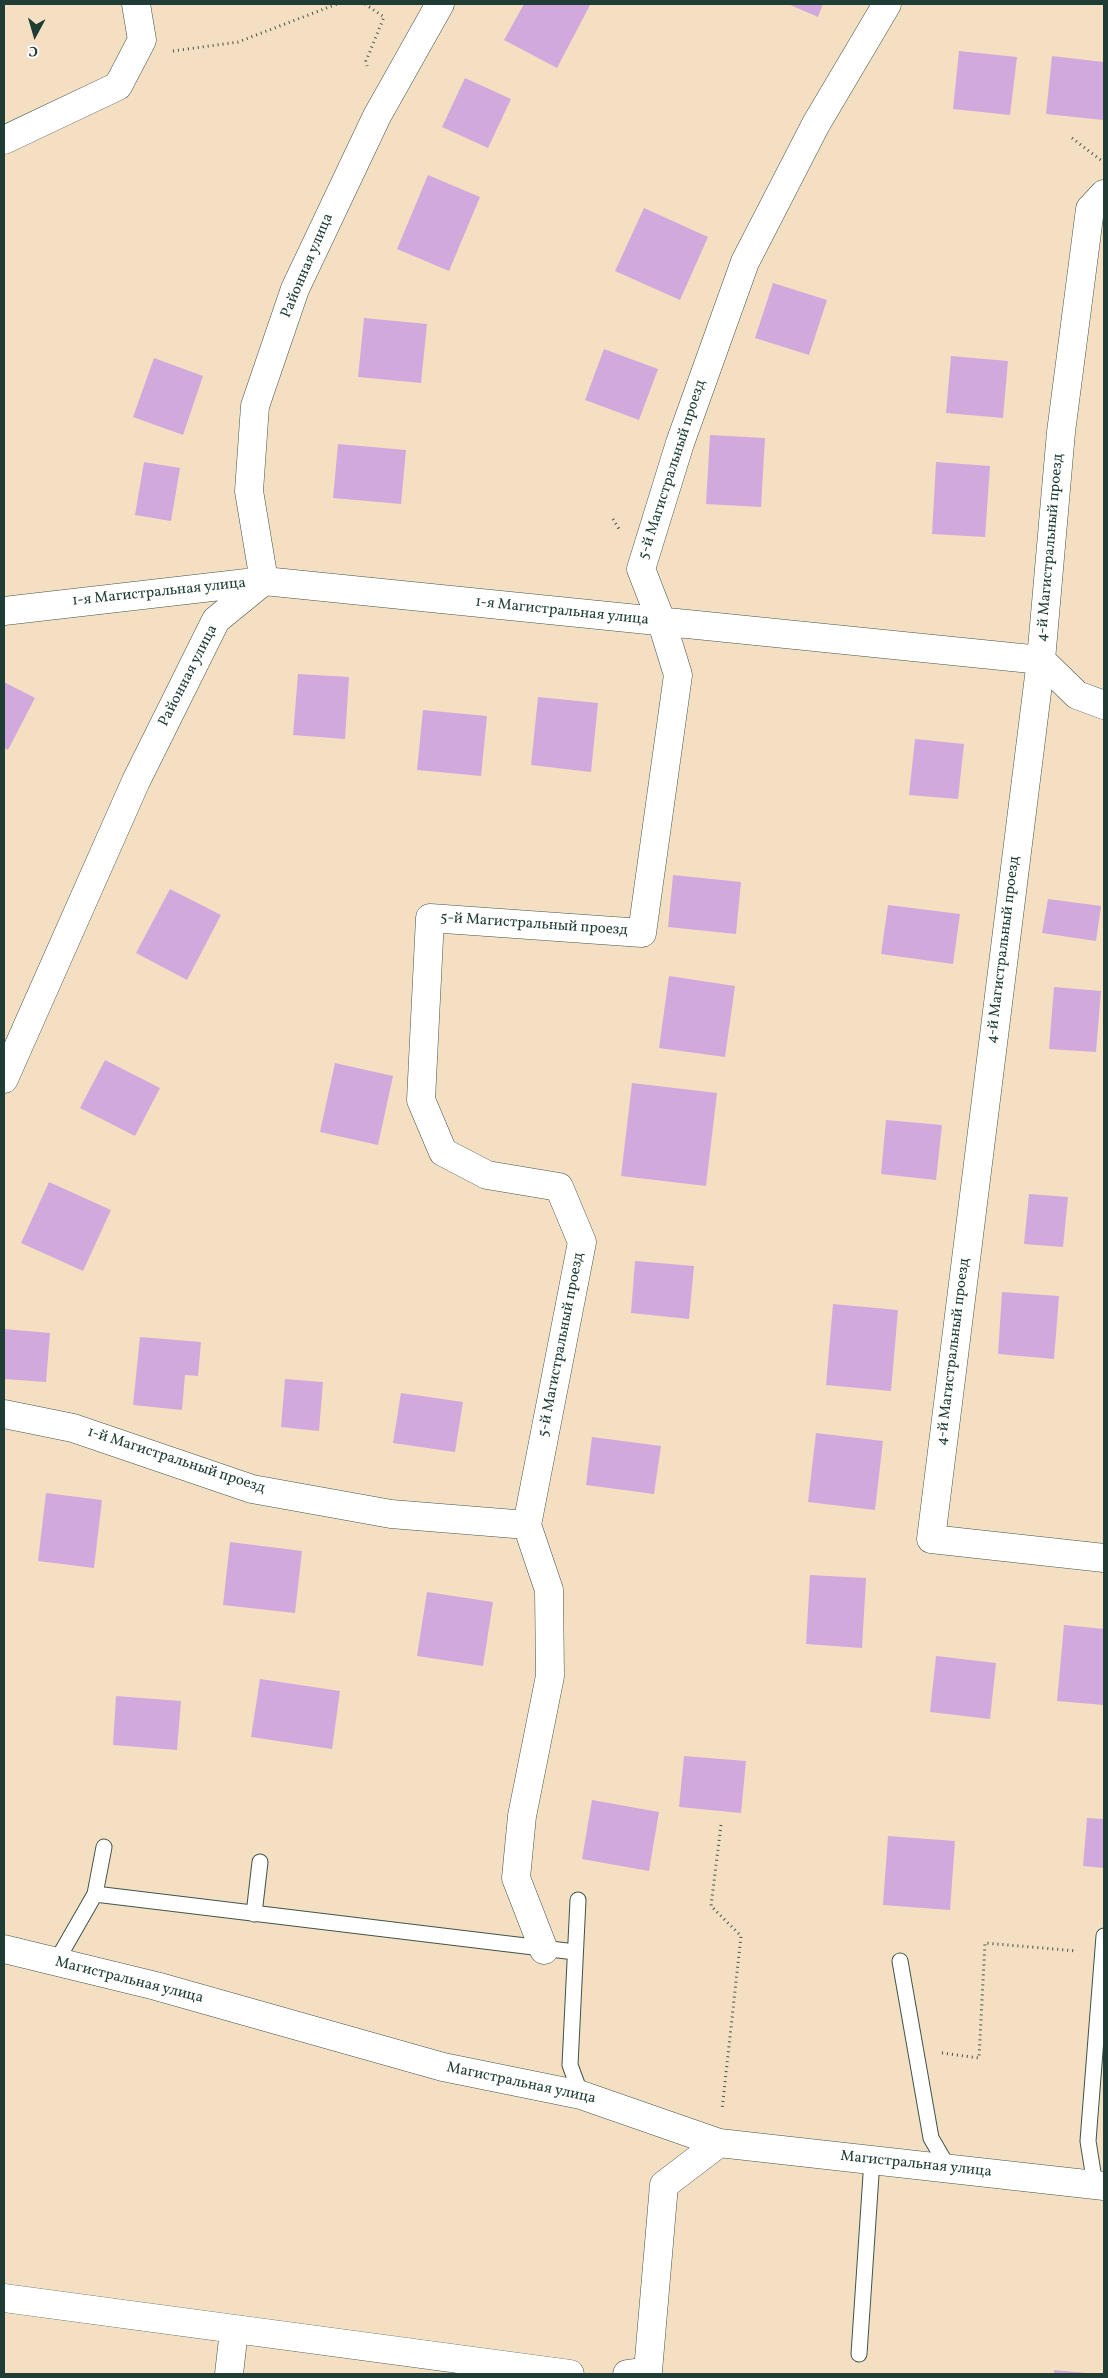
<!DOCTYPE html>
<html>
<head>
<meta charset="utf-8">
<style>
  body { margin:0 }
  #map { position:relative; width:1108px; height:2378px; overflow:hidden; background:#f5dfc3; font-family:Vollkorn,serif }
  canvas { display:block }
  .frame { position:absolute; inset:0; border:5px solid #1f3d34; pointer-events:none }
  .north { position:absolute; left:10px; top:10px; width:50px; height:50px; -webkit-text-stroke:4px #fff; paint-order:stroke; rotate:186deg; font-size:14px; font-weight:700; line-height:20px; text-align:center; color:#1f3d34 }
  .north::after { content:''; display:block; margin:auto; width:18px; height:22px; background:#1f3d34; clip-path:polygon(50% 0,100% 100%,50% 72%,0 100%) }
</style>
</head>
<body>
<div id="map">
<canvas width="1108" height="2378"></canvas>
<div class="frame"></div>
<div class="north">С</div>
</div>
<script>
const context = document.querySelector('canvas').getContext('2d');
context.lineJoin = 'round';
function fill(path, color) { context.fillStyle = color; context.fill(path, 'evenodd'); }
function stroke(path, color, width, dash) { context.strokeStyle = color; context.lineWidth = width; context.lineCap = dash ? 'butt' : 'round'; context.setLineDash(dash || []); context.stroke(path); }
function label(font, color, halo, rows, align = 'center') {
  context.font = font + ' Vollkorn,serif'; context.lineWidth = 4.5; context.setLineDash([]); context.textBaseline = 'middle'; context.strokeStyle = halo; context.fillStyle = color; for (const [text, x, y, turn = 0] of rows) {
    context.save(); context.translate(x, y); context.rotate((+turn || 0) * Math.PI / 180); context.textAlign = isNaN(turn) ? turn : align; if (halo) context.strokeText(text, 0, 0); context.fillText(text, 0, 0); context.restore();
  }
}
const building = new Path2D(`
  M 524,4 L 590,5 L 557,68 L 504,40 Z
  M 788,4 L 823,4 L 818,17 Z
  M 959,51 L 1017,57 L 1010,115 L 953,109 Z
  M 1052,56 L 1104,62 L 1103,120 L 1046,114 Z
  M 465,78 L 511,99 L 488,148 L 442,127 Z
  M 428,175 L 480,197 L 449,271 L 397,249 Z
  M 644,208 L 708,237 L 680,300 L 615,271 Z
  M 773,283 L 827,300 L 809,355 L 755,338 Z
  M 364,318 L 427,324 L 421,383 L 358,377 Z
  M 604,349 L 658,369 L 639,420 L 585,400 Z
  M 951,356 L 1008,361 L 1003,418 L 946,413 Z
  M 154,358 L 203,376 L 183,435 L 133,417 Z
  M 710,435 L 765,438 L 761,507 L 706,504 Z
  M 338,444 L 406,450 L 401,504 L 333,498 Z
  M 144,462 L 180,468 L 171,521 L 135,515 Z
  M 936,462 L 990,466 L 985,537 L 932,534 Z
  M 298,674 L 349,677 L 345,739 L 293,735 Z
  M 4,682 L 35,698 L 8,750 L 4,748 Z
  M 538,697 L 598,703 L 591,772 L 531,765 Z
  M 423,710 L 487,716 L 481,776 L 417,770 Z
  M 915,739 L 964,744 L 958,799 L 909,795 Z
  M 673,875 L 741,882 L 736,934 L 668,927 Z
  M 170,889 L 221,915 L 187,980 L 136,953 Z
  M 1048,899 L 1101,906 L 1096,941 L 1042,933 Z
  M 888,905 L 960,914 L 953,964 L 881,954 Z
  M 669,976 L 735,986 L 725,1057 L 659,1048 Z
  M 1054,987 L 1101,991 L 1096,1052 L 1049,1049 Z
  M 105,1060 L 160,1088 L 135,1136 L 80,1108 Z
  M 335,1063 L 393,1076 L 378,1145 L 320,1132 Z
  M 632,1083 L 717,1093 L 706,1186 L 621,1176 Z
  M 886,1120 L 942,1125 L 936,1180 L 881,1174 Z
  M 49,1182 L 111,1210 L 83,1271 L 21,1243 Z
  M 1029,1194 L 1068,1197 L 1063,1247 L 1024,1244 Z
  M 635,1261 L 694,1266 L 689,1319 L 631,1313 Z
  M 1002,1292 L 1059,1296 L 1054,1359 L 998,1354 Z
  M 833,1304 L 898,1310 L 891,1391 L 826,1385 Z
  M 4,1329 L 50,1333 L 46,1382 L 4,1379 Z
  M 140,1337 L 201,1342 L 198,1376 L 185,1375 L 182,1410 L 133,1405 Z
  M 285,1379 L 323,1382 L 319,1431 L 281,1427 Z
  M 401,1393 L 463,1402 L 455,1452 L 393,1443 Z
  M 816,1433 L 883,1441 L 875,1510 L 808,1502 Z
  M 592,1437 L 661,1446 L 654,1494 L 586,1485 Z
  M 46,1493 L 102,1500 L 94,1568 L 38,1561 Z
  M 230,1542 L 302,1551 L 295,1613 L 223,1605 Z
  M 810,1575 L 866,1578 L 862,1648 L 806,1644 Z
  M 427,1592 L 493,1602 L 483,1666 L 417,1656 Z
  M 1064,1625 L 1104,1629 L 1104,1705 L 1057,1701 Z
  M 936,1656 L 996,1663 L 990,1719 L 930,1712 Z
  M 260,1679 L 340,1691 L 332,1749 L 251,1737 Z
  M 116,1696 L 181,1701 L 177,1750 L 113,1745 Z
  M 684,1756 L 746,1761 L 741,1813 L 679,1807 Z
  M 592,1800 L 659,1812 L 649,1871 L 582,1859 Z
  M 1087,1818 L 1104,1819 L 1104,1868 L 1083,1866 Z
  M 888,1836 L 955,1841 L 950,1910 L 883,1905 Z
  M 1054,2370 L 1086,2373 L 1086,2374 L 1054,2374 Z`);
const path = new Path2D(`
  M 365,4 L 384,17 L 366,61 L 367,66
  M 173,51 L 238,42 L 337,4
  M 1072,138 L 1102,161
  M 613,519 L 619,529
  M 721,1825 L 711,1906 L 741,1936 L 722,2110
  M 942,2053 L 979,2058 L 985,1943 L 1077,1951`);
const lane = new Path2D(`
  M 104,1847 L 95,1894 L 575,1952
  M 578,1900 L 570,2065 L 581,2095
  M 254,1914 L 260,1862
  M 900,1961 L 931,2138 L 949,2169
  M 56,1962 L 95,1894
  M 1095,2185 L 1088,2141 L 1104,1936
  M 859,2354 L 872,2160`);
const street = new Path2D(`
  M 4,140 L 118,86 L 142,40 L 136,4
  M 1104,194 L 1090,209 L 1061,432 L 1041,660 L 931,1539 L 1104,1558
  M 4,611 L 264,581 L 1041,660 L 1077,695 L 1104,705
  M 4,1079 L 136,781 L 216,620 L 264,581 L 249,491 L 255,406 L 295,289 L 377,116 L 440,4
  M 4,1414 L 73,1428 L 252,1489 L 391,1514 L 527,1525
  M 4,1949 L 156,1986 L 443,2067 L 581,2095 L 719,2143 L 1104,2186
  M 544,1950 L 516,1878 L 522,1816 L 550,1676 L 549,1590 L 527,1525 L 582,1242 L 559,1187 L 487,1175 L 443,1152 L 421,1100 L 430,918 L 642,933 L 678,675 L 662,623 L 641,569 L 680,443 L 745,262 L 816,124 L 887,4
  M 4,2298 L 570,2374
  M 229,2374 L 234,2330
  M 627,2374 L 648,2371 L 664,2185 L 719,2143`);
const streetNames = [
  ["Районная улица",308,266,-67],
  ["5-й Магистральный проезд",673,470,-72],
  ["4-й Магистральный проезд",1051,548,-85],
  ["1-я Магистральная улица",159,593,-6],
  ["1-я Магистральная улица",562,612,6],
  ["Районная улица",189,676,-63],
  ["5-й Магистральный проезд",534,925,4],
  ["4-й Магистральный проезд",1004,950,-83],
  ["5-й Магистральный проезд",562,1345,-79],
  ["4-й Магистральный проезд",954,1352,-83],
  ["1-й Магистральный проезд",176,1461,18],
  ["Магистральная улица",129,1981,14],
  ["Магистральная улица",521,2084,12],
  ["Магистральная улица",916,2165,6]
];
fill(building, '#d2a9dd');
stroke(lane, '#3f5549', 17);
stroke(street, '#3f5549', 29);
stroke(path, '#3f5549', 3, [1, 4]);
stroke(lane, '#fff', 15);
stroke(street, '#fff', 28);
label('15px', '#1f3d34', '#fff', streetNames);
</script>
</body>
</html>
